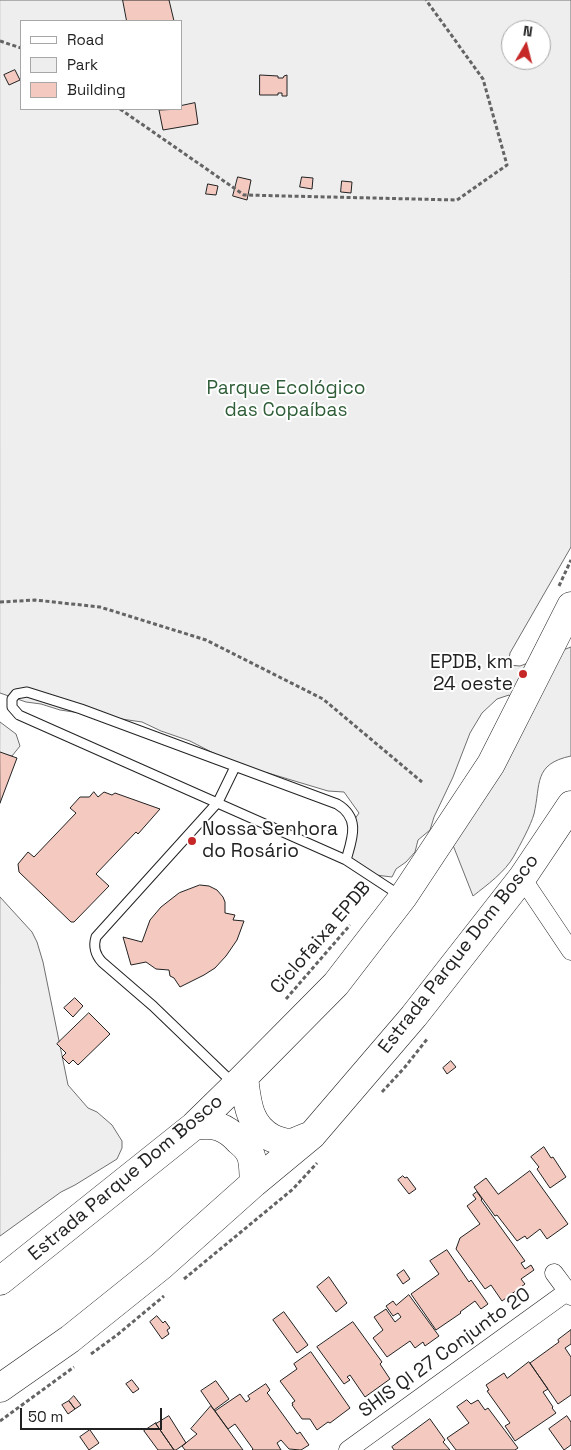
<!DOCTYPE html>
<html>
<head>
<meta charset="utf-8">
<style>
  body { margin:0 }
  #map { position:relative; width:571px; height:1450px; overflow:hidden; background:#fff; font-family:"Space Grotesk",sans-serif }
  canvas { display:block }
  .legend { position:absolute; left:20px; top:20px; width:162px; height:90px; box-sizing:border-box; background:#fff; border:1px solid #a7a7a7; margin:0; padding:6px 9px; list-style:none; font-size:15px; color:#222 }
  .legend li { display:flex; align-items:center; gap:10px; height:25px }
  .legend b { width:25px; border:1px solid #a7a7a7 }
  .north { position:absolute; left:501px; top:20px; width:50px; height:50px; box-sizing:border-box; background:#fff; border:1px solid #a7a7a7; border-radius:50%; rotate:8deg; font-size:14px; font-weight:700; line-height:20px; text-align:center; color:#222 }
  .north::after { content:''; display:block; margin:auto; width:18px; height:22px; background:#c62828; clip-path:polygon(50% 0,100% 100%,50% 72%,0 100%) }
  .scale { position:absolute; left:20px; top:1408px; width:142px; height:22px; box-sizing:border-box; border:2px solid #222; border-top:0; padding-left:6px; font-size:15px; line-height:18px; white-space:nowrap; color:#222; -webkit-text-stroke:4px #fff; paint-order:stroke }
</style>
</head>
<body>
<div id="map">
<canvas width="571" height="1450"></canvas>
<ul class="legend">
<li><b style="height:6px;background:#fff"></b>Road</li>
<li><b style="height:14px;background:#eee"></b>Park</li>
<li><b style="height:14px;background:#f3c9c0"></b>Building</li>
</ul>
<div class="north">N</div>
<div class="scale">50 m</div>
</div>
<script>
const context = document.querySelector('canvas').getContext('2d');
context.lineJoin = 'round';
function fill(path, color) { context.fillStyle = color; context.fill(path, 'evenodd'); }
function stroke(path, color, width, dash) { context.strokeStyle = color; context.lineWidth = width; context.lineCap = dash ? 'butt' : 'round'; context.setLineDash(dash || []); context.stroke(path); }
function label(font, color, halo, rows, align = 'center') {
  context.font = font + ' "Space Grotesk",sans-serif'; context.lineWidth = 4; context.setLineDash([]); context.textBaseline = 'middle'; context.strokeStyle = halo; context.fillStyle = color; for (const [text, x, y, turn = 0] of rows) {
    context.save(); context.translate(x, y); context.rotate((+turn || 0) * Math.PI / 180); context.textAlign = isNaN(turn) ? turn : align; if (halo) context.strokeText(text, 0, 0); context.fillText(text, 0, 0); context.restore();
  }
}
const green = new Path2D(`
  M 0,0 L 571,0 L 571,547 L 510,653 L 508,665 L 520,666 L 571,647 L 571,756 C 533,764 541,784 534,814 C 531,825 520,845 514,856 C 505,872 487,885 473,896 L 449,835 L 518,704 L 509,695 L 497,699 L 482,713 L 470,733 L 453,777 L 434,817 L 430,830 L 418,840 L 415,852 L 406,862 L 396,869 L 392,877 L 359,873 L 346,860 L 352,823 L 359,813 L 344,792 L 328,791 L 268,773 L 235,767 L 225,759 L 190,741 L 161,731 L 142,722 L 60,710 L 41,704 L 26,702 L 0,693 ZM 21,21 L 181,21 L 181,109 L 21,109 ZM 511,30 L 541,30 L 541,60 L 511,60 Z
  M 0,722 L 16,734 L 20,746 L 12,756 L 0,754 Z
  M 0,897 L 32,932 L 37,942 L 43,962 L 68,1085 L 88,1108 L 97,1112 L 112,1125 L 122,1141 L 122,1148 L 117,1159 L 75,1185 L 61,1192 L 0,1236 Z`);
const building = new Path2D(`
  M 123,0 L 169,0 L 174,21 L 127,21 Z
  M 15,70 L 20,80 L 9,85 L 4,75 Z
  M 260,75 L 278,76 L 278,78 L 283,78 L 284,76 L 287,75 L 287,96 L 282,96 L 282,93 L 278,93 L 278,95 L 260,95 Z
  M 195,103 L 198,124 L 163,130 L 159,110 L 181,109 L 181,106 Z
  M 238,177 L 251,180 L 247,200 L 233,196 Z
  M 302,177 L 313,178 L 312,189 L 300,187 Z
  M 342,181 L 352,182 L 351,193 L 341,192 Z
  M 208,184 L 218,186 L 216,195 L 206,194 Z
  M 0,752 L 17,758 L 0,803 Z
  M 94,792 L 98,797 L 104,792 L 112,795 L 115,793 L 160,809 L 138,834 L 136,832 L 96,874 L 109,886 L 74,922 L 71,922 L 19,872 L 18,864 L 28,852 L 34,857 L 76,813 L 70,808 L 80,797 L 89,797 Z
  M 200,885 L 209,886 L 217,890 L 223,897 L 225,902 L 225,913 L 235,915 L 233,920 L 244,921 L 237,940 L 226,956 L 215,968 L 204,975 L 180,987 L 174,978 L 170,976 L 169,970 L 156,969 L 146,962 L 131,965 L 123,937 L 142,942 L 150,920 L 161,907 L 179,893 Z
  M 75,998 L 83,1006 L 73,1017 L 64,1008 Z
  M 89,1013 L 110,1034 L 78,1065 L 73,1060 L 69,1064 L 62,1057 L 66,1053 L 57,1044 Z
  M 451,1061 L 456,1067 L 447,1074 L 443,1068 Z
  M 544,1147 L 551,1158 L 553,1157 L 566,1177 L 550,1188 L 537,1169 L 539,1167 L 531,1157 Z
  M 530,1171 L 568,1224 L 547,1239 L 540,1229 L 527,1239 L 525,1236 L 517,1241 L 497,1215 L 495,1216 L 474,1187 L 486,1178 L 498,1194 Z
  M 403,1176 L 405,1178 L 407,1177 L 416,1189 L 409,1194 L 398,1180 Z
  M 477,1192 L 482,1199 L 481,1200 L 525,1261 L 521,1263 L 525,1269 L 531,1265 L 534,1270 L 521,1279 L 525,1284 L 502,1301 L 491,1285 L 485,1289 L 456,1249 L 460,1238 L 480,1224 L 467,1206 L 476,1199 L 473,1195 Z
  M 447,1250 L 469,1282 L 471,1280 L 488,1304 L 481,1309 L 475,1301 L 460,1312 L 461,1313 L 436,1330 L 411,1294 L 439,1274 L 430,1261 Z
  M 404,1270 L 410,1279 L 403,1284 L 397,1275 Z
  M 329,1277 L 347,1303 L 336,1312 L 317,1287 Z
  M 409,1295 L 439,1336 L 425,1346 L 423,1342 L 415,1348 L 410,1341 L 387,1357 L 373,1338 L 383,1330 L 374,1317 L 386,1309 L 395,1322 L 401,1317 L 398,1313 L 393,1316 L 386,1306 L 393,1301 L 396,1305 Z
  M 284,1312 L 308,1345 L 297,1353 L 273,1320 Z
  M 157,1316 L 163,1323 L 165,1321 L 170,1328 L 167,1330 L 169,1334 L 162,1339 L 150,1322 Z
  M 353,1322 L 382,1362 L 380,1364 L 390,1379 L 365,1397 L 350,1375 L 347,1377 L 350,1380 L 344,1384 L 317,1347 Z
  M 571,1330 L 571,1344 L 565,1348 L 571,1357 L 571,1395 L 558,1404 L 530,1363 L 559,1342 L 558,1340 Z
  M 311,1352 L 350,1408 L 330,1423 L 328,1422 L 317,1430 L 310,1419 L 302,1419 L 292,1405 L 293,1405 L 292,1403 L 295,1401 L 280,1381 L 297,1369 L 294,1364 Z
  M 529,1362 L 548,1389 L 543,1392 L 553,1407 L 552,1408 L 556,1413 L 515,1441 L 505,1426 L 510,1423 L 487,1391 L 489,1390 L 486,1385 L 504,1373 L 507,1378 Z
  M 132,1380 L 139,1389 L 133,1393 L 126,1384 Z
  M 216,1381 L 229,1399 L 214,1410 L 201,1391 Z
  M 266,1384 L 270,1390 L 267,1393 L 268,1394 L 297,1434 L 300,1432 L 309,1445 L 301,1450 L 289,1449 L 281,1440 L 277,1443 L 281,1450 L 252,1450 L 253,1449 L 235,1424 L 228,1429 L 215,1411 L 240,1394 L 246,1402 L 250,1399 L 248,1396 Z
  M 74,1396 L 81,1405 L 75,1409 L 69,1401 Z
  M 467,1400 L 471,1404 L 478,1400 L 485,1410 L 488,1408 L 518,1448 L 515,1450 L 456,1450 L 447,1438 L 469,1423 L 457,1407 Z
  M 69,1401 L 75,1409 L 68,1414 L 62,1405 Z
  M 211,1406 L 214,1410 L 243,1450 L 185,1450 L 182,1446 L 197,1434 L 191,1429 Z
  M 169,1416 L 186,1443 L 176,1450 L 174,1450 L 156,1424 Z
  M 567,1416 L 571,1422 L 571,1445 L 564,1450 L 549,1429 Z
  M 430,1419 L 445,1440 L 443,1442 L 450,1450 L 394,1450 L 392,1447 Z
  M 156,1423 L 156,1424 L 174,1450 L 158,1450 L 144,1431 Z
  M 90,1430 L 99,1443 L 89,1450 L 80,1437 Z`);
const path = new Path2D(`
  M 0,41 L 21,48
  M 120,109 L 244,195 L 457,200 L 507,165 L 483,79 L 426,0
  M 559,586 L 571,560
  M 0,602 L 35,600 L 100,607 L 206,640 L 323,699 L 422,782
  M 286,999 L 350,925
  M 382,1092 L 405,1067 L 428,1038
  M 184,1279 L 293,1189 L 317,1163
  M 91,1354 L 117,1335 L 164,1296
  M 0,1421 L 74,1367`);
const service = new Path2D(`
  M 346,860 C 352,839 361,818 337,804 L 81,709 L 27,692 L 16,694 L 12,699 L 12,707 L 19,715 L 346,860 L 401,896
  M 234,1084 L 153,1006 L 102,962 C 95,954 93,947 96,937 L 218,802 L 235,767`);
const minor = new Path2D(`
  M 522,878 L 571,951
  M 554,1273 L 571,1296
  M 348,1450 L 568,1291`);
const primary = new Path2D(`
  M 244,1077 C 247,1101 248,1125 272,1138 C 279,1141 286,1144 294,1142 C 300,1140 306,1137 312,1135
  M 194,1126 C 214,1123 225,1126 239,1141 C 244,1145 249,1150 251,1156 C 254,1164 253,1175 254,1183
  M 0,1281 L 194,1126 L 236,1085 L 336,984 L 403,897 L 491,764 L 571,606
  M 0,1388 L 70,1339 L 161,1266 L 254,1183 L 312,1135 L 414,1016 L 522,878 L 571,805`);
const markers = [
  [523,674,5,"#c62828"],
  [192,841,5,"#c62828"]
];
const parkNames = [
  ["Parque Ecológico",286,389],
  ["das Copaíbas",286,411]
];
const poiNames = [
  ["EPDB, km",513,663],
  ["24 oeste",513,685],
  ["Nossa Senhora",202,830,"left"],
  ["do Rosário",202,852,"left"]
];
const streetNames = [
  ["Ciclofaixa EPDB",321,938,-49],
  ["Estrada Parque Dom Bosco",459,954,-52],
  ["Estrada Parque Dom Bosco",126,1178,-40],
  ["SHIS QI 27 Conjunto 20",445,1353,-36]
];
fill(green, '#eee');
stroke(green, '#6f6f6f', 1);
fill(building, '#f3c9c0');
stroke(building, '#222', 1);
stroke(service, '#222', 11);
stroke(minor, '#222', 19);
stroke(primary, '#222', 29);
stroke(path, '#646464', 3, [4, 2.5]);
stroke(service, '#fff', 9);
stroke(minor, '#fff', 18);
stroke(primary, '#fff', 28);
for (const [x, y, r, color] of markers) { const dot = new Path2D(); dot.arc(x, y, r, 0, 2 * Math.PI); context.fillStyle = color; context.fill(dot); stroke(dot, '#fff', 2); }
label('19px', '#2f5e38', '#fff', parkNames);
label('19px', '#222', '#fff', poiNames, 'right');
label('19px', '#222', '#fff', streetNames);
</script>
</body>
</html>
